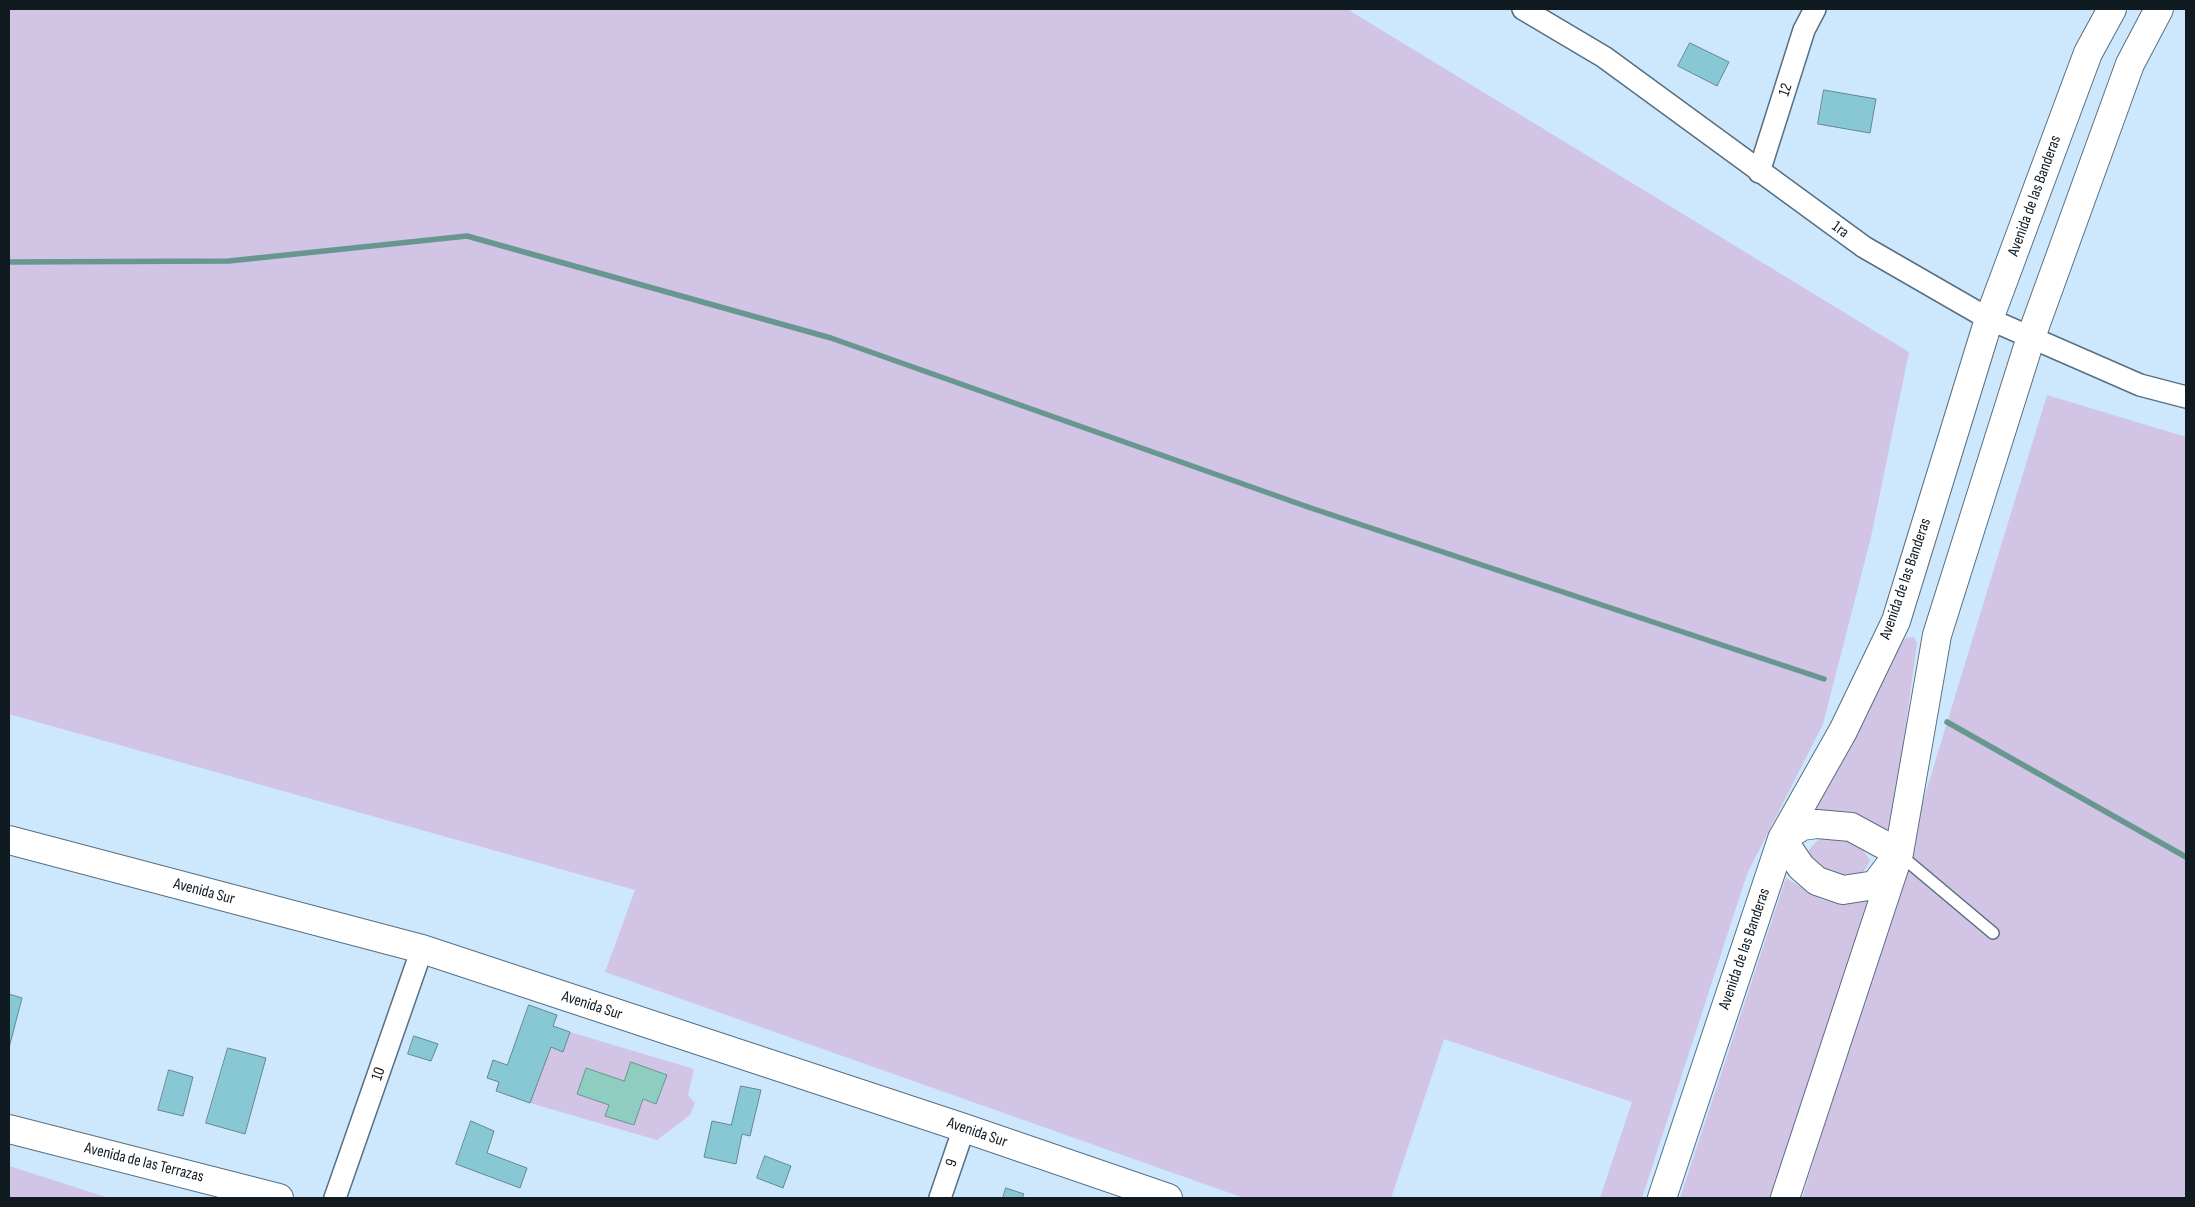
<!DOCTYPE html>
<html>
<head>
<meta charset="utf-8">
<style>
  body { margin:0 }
  #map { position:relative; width:2195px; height:1207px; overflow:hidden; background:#cde8fd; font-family:"Sofia Sans Condensed",sans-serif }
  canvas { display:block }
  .frame { position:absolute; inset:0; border:10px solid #101a21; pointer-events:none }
</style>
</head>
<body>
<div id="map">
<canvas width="2195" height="1207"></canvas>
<div class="frame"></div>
</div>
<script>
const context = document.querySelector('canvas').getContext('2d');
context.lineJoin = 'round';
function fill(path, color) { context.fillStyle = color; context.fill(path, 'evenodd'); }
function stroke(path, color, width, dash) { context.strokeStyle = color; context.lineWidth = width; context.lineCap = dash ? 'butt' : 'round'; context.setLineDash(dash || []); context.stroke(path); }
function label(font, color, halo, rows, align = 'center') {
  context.font = font + ' "Sofia Sans Condensed",sans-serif'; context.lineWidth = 4; context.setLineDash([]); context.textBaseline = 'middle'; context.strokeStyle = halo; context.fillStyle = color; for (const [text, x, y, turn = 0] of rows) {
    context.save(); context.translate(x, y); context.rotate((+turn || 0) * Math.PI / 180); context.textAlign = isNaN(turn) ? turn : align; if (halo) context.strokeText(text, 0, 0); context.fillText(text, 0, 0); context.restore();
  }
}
const green = new Path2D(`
  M 9,9 L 1347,9 L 1909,352 L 1871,537 L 1823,724 L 1747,874 L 1642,1198 L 1600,1198 L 1632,1102 L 1444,1039 L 1391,1198 L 1244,1198 L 605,972 L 635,890 L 9,714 Z
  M 2047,395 L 2186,437 L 2186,1198 L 1802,1198 Z
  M 1914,637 L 1917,643 L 1893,819 L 1888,829 L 1880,831 L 1815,808 L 1816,800 L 1905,638 Z
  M 1837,837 C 1853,841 1861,846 1870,860 C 1857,893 1832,874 1812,862 L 1809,851 C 1816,838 1824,838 1837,837 Z
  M 1786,878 L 1823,900 L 1846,903 L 1871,901 L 1773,1198 L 1680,1198 Z
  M 570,1032 L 694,1069 L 688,1095 L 695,1103 L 690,1115 L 657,1140 L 530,1103 L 551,1047 L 563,1051 Z
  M 9,1166 L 109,1198 L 9,1198 Z`);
const water = new Path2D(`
  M 631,1062 L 667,1075 L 656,1104 L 643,1099 L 634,1125 L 605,1116 L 609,1105 L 577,1094 L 586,1068 L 624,1081 Z`);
const stream = new Path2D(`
  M 9,262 L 229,261 L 467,236 L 831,338 L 1308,507 L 1824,679
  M 1947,722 L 2186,857`);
const building = new Path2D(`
  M 1690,43 L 1729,62 L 1717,86 L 1678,66 Z
  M 1824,90 L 1876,99 L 1870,133 L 1818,124 Z
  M 9,994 L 22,998 L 9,1048 Z
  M 529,1005 L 557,1015 L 553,1026 L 570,1032 L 563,1052 L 551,1047 L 530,1103 L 496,1091 L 499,1082 L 487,1078 L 493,1060 L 507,1065 Z
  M 414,1036 L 438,1044 L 431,1061 L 408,1054 Z
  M 228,1048 L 266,1058 L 245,1134 L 206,1123 Z
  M 169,1070 L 193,1077 L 183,1116 L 158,1110 Z
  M 741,1086 L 761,1090 L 750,1136 L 742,1134 L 736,1164 L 704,1157 L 712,1121 L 731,1125 Z
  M 471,1121 L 494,1131 L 487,1153 L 527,1168 L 520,1188 L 456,1164 Z
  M 765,1156 L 791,1166 L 783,1188 L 757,1178 Z
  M 1006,1188 L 1024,1194 L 1022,1198 L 1003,1198 Z`);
const service = new Path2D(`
  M 1899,854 L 1993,933`);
const minor = new Path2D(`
  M 1523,9 L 1604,57 L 1864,247 L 1989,319 L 2140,385 L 2186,397
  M 1759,172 L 1804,30 L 1815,9
  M 335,1198 L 422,949
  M 940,1198 L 964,1128`);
const tertiary = new Path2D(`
  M 9,840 L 422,949 L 964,1128 L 1168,1198
  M 9,1129 L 279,1198`);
const secondary = new Path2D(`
  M 1817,824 L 1851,827 L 1899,853 L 1875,885 L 1843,890 L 1817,881 L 1801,867 L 1782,839 L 1802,826 Z
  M 1662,1198 L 1782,839 L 1843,731 L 1896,621 L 1989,319 L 2088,53 L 2112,9
  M 1785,1198 L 1899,853 L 1937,635 L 2031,337 L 2130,64 L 2159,9`);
const streetNames = [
  ["12",1786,90,-72],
  ["Avenida de las Banderas",2035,196,-70],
  ["1ra",1840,230,36],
  ["Avenida de las Banderas",1906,579,-71],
  ["Avenida Sur",204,892,15],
  ["Avenida de las Banderas",1745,949,-71],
  ["Avenida Sur",592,1006,18],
  ["10",379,1074,-71],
  ["Avenida Sur",977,1133,19],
  ["Avenida de las Terrazas",144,1163,14],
  ["9",952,1163,-71]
];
fill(green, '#d1c4e4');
fill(water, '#8ecdc0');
stroke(water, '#689790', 1);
stroke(stream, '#689790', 5.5);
fill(building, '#87c8d4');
stroke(building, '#64888e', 1);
stroke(service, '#576f81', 14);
stroke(minor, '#576f81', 24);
stroke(tertiary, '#576f81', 30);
stroke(secondary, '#576f81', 30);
stroke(service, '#fff', 11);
stroke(minor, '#fff', 21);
stroke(tertiary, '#fff', 28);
stroke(secondary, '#fff', 28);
label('16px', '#101a21', '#fff', streetNames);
</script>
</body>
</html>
